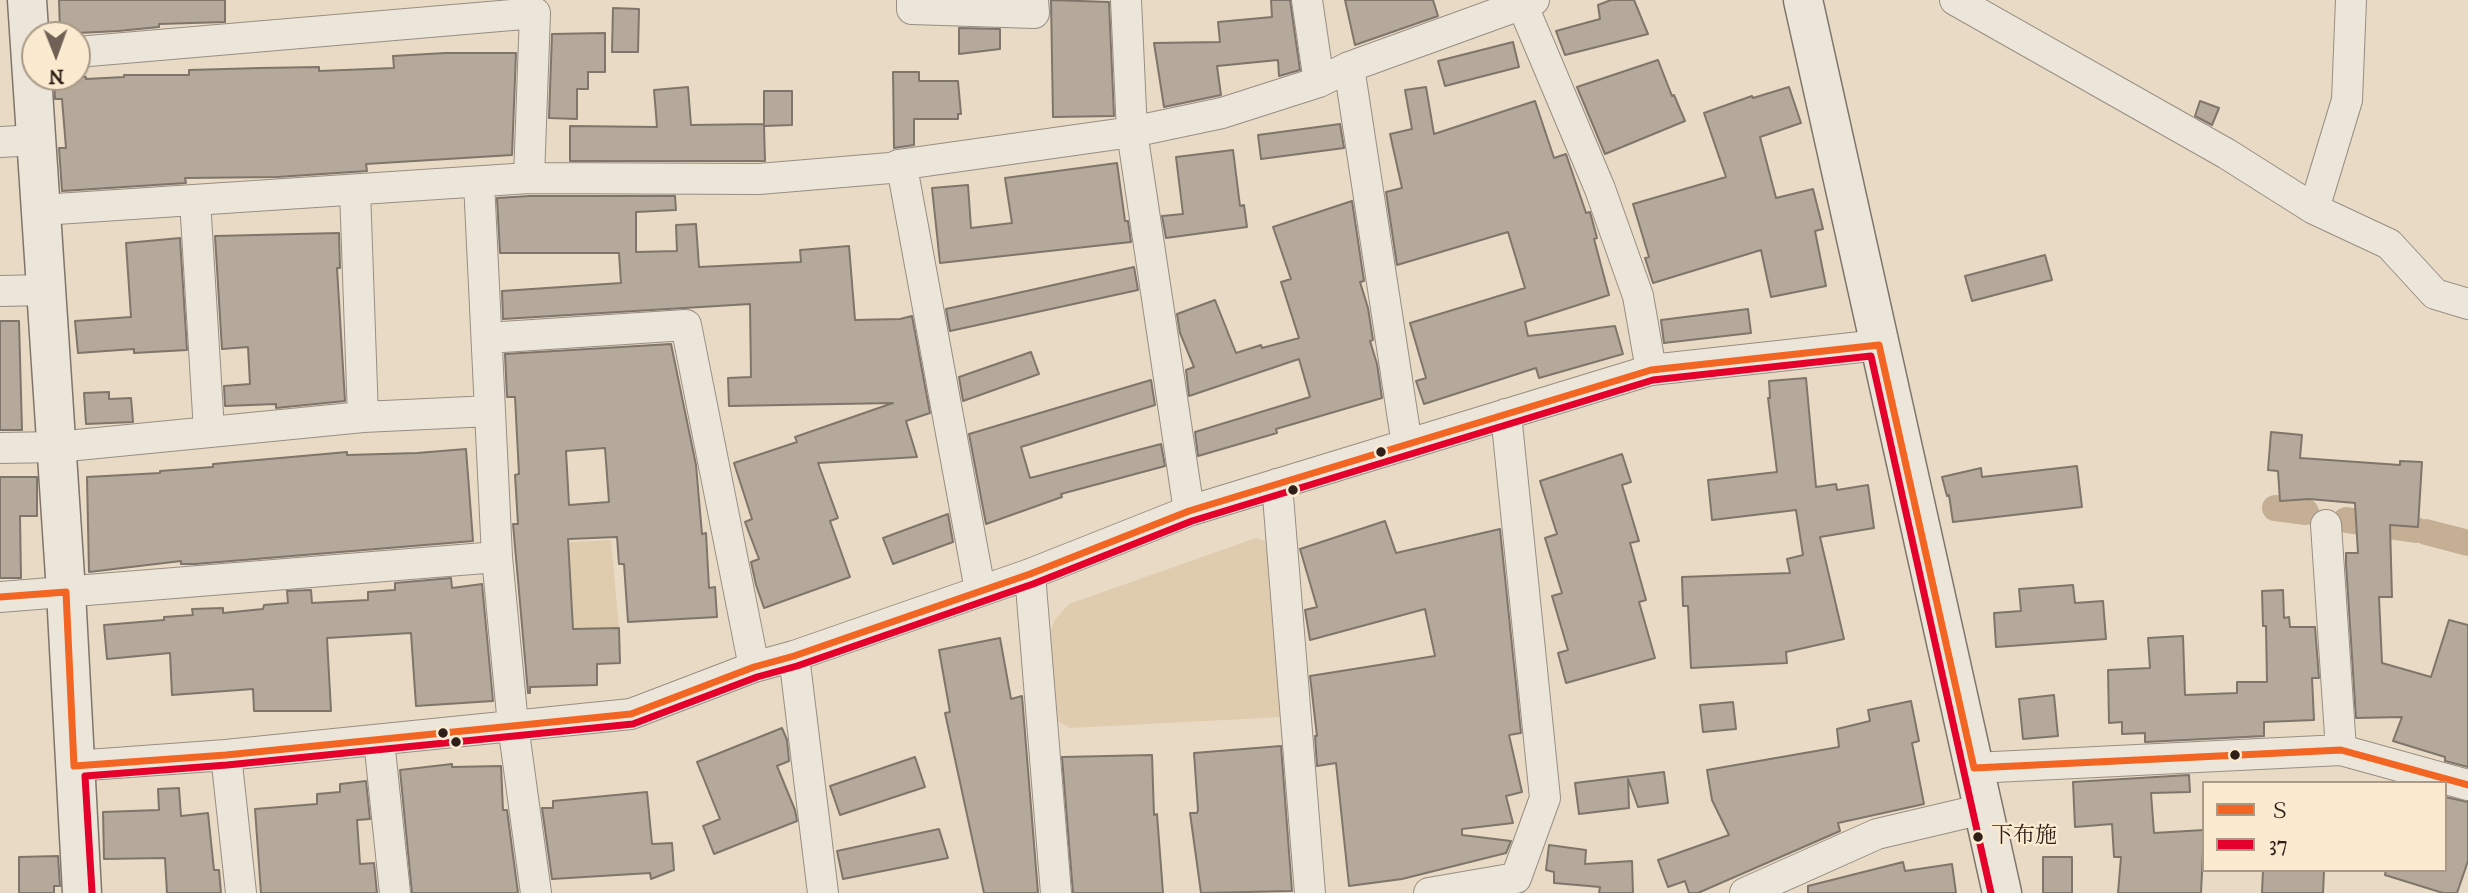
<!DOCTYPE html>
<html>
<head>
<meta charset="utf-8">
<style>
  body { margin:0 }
  #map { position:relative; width:2468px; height:893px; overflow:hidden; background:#e9dac5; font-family:"IM FELL DW Pica","Noto Serif JP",serif }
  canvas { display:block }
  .legend { position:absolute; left:2202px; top:781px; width:245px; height:91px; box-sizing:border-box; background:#faead0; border:2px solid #a99986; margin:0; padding:9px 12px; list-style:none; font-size:21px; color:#2f1f18 }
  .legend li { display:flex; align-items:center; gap:14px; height:35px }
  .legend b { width:35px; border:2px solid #a99986 }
  .north { position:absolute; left:21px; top:21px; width:70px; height:70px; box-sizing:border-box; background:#faead0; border:2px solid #a99986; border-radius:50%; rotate:179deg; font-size:19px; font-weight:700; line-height:28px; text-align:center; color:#2f1f18 }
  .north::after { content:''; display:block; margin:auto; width:24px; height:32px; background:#706055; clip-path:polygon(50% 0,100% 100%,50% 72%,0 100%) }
</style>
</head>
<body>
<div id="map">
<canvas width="2468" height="893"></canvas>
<ul class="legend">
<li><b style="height:9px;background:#f26522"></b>Ｓ</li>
<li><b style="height:9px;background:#e4002b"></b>37</li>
</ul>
<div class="north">N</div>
</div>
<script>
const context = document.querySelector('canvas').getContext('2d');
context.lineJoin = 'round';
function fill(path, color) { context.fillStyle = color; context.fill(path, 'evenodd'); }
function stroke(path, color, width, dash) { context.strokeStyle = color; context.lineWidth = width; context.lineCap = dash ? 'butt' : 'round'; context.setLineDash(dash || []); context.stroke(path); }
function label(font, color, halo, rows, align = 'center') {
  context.font = font + ' "IM FELL DW Pica","Noto Serif JP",serif'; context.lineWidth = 5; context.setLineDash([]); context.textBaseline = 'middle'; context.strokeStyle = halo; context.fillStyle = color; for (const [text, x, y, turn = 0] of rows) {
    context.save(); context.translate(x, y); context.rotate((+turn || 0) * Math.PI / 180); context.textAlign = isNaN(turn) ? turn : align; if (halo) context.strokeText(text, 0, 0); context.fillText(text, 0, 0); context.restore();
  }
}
const green = new Path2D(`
  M 1256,538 L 1267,542 L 1282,717 L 1070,728 L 1058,721 L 1049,636 L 1055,620 L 1069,604 Z
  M 611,540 L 619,628 L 577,640 L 534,544 Z`);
const canal = new Path2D(`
  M 2275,508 L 2306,512
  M 2346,520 L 2416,530
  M 2426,532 L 2468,543`);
const building = new Path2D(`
  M 59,0 L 225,0 L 225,22 L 159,24 L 159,27 L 118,31 L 77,33 L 77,30 L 60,31 Z
  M 1051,0 L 1109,2 L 1114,116 L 1053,117 Z
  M 1271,0 L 1290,0 L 1300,70 L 1279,76 L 1278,60 L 1217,66 L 1221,95 L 1164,107 L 1154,43 L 1220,42 L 1218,22 L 1272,17 Z
  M 1345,0 L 1433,0 L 1438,16 L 1355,45 Z
  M 1611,0 L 1634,0 L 1648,34 L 1565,55 L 1556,31 L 1600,19 L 1598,5 Z
  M 613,8 L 639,9 L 638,52 L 612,52 Z
  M 959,28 L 1000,29 L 1000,49 L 959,54 Z
  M 605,33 L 605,72 L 588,72 L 588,89 L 577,89 L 577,119 L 549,118 L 552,34 Z
  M 1513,42 L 1519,67 L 1445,86 L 1438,61 Z
  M 445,53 L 516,53 L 512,155 L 366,164 L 367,171 L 277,177 L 185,178 L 186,183 L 62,191 L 59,148 L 66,148 L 62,99 L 55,99 L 54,77 L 86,77 L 86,79 L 124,77 L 124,75 L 189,75 L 189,70 L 261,68 L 319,67 L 319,71 L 394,68 L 393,56 Z
  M 1658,60 L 1672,96 L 1674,95 L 1685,121 L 1605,154 L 1577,87 Z
  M 893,72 L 919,72 L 919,81 L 958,81 L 961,114 L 958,114 L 958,119 L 914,119 L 914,145 L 894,148 Z
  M 688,87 L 691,125 L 764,124 L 764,91 L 792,91 L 792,125 L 764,126 L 765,161 L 570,161 L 570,126 L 657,127 L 654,90 Z
  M 1426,87 L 1434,134 L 1535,101 L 1554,158 L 1566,154 L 1586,213 L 1590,212 L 1597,238 L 1594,239 L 1609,295 L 1525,322 L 1528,336 L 1615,326 L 1623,354 L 1539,378 L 1536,368 L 1424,404 L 1416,381 L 1426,378 L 1410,323 L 1525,288 L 1508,232 L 1397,265 L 1386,192 L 1402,188 L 1390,134 L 1412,129 L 1405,90 Z
  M 1789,87 L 1801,123 L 1760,137 L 1776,198 L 1813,189 L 1823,229 L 1815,231 L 1826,286 L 1771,297 L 1761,250 L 1653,283 L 1645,258 L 1649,257 L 1633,204 L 1726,177 L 1704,113 L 1752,96 L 1753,98 Z
  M 2200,101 L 2219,108 L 2212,125 L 2195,116 Z
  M 1340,124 L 1344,148 L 1261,159 L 1258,135 Z
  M 1233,150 L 1240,206 L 1244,205 L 1247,227 L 1166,238 L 1162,216 L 1183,214 L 1176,157 Z
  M 1117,163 L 1125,221 L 1128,221 L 1131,242 L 940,263 L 932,188 L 968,185 L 971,228 L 1012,223 L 1005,178 Z
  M 530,196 L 675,196 L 676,210 L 636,212 L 636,252 L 677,251 L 676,225 L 696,224 L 699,267 L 801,262 L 800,250 L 849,246 L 855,320 L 900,319 L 912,316 L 930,413 L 906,421 L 917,457 L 818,463 L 838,518 L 830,521 L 850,577 L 764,608 L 756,585 L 751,562 L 759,559 L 745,522 L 752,519 L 734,463 L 797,442 L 795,437 L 893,403 L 729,406 L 728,378 L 751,377 L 750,304 L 503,319 L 502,291 L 621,283 L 619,253 L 500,253 L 497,198 Z
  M 1352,201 L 1364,281 L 1360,282 L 1368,308 L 1373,340 L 1370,341 L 1377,364 L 1382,398 L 1276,429 L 1277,433 L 1198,456 L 1195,432 L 1310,397 L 1299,359 L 1189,396 L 1186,370 L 1194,367 L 1180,333 L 1177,314 L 1215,300 L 1236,353 L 1261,345 L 1262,348 L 1299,338 L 1281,282 L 1291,279 L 1273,227 Z
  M 339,233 L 340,268 L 337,268 L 345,401 L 276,408 L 276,404 L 225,406 L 224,386 L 250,384 L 248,347 L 222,349 L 215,236 Z
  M 180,238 L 187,350 L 134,353 L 134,349 L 78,353 L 75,321 L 131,317 L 126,243 Z
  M 2045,255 L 2052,280 L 1972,301 L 1965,276 Z
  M 1134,267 L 1138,290 L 950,331 L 946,309 Z
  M 1748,309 L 1751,333 L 1664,343 L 1661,320 Z
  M 0,321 L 19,321 L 22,430 L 0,430 Z
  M 671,344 L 696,465 L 702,534 L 706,533 L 709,588 L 715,587 L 717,617 L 628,622 L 624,564 L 619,564 L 617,537 L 568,539 L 573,629 L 619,628 L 620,663 L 597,664 L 597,685 L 530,687 L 530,693 L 528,693 L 513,524 L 518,524 L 515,475 L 519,474 L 515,397 L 507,397 L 505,354 ZM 605,448 L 609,502 L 569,505 L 566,451 Z
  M 1031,352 L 1039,374 L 963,401 L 959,377 Z
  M 1806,378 L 1816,487 L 1836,484 L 1837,490 L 1868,485 L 1874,528 L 1820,537 L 1844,639 L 1786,652 L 1787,663 L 1691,668 L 1688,606 L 1683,606 L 1682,577 L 1790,573 L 1787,559 L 1803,555 L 1796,510 L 1712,520 L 1708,480 L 1777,472 L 1768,398 L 1770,398 L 1769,381 Z
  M 1151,380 L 1155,405 L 1021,447 L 1030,478 L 1161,444 L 1165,466 L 1061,494 L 1062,497 L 986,524 L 969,434 Z
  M 109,392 L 109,399 L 131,398 L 133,422 L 86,424 L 84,393 Z
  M 2271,432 L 2302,435 L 2300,458 L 2400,465 L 2400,461 L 2422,462 L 2418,527 L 2390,525 L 2392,597 L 2379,597 L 2382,663 L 2431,677 L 2449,620 L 2468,625 L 2468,767 L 2445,761 L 2445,757 L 2393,741 L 2402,717 L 2356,718 L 2346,564 L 2346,553 L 2358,553 L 2355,503 L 2309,499 L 2280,501 L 2278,471 L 2268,470 Z
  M 466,449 L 473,541 L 195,564 L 181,564 L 181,561 L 89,572 L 87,477 L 160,473 L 160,471 L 213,467 L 213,464 L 347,452 L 347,455 L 417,453 Z
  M 1622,454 L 1631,482 L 1622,485 L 1639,541 L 1630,543 L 1646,600 L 1639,602 L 1655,658 L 1566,683 L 1558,653 L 1568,650 L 1552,596 L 1562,593 L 1545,538 L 1557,534 L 1540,481 Z
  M 2077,466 L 2082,507 L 1953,522 L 1949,495 L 1947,496 L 1942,477 L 1981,468 L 1982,477 Z
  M 0,477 L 37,477 L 37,516 L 20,516 L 21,578 L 0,578 Z
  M 948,514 L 953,542 L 893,564 L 883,538 Z
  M 1385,521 L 1396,553 L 1500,529 L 1521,733 L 1509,735 L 1522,792 L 1506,796 L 1513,823 L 1462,829 L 1462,835 L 1511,841 L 1506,853 L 1402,879 L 1349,886 L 1336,763 L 1317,766 L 1315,736 L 1317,736 L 1310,676 L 1435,656 L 1425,609 L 1310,640 L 1305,610 L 1317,607 L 1300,549 Z
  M 451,578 L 452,588 L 482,584 L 493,701 L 416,706 L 411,633 L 327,638 L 331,711 L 254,711 L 253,689 L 172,695 L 170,653 L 107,659 L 104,625 L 164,620 L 164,617 L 193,615 L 192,609 L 223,608 L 223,613 L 263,609 L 264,605 L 288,603 L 287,591 L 311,590 L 312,603 L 368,600 L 368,592 L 395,590 L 395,583 Z
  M 2073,585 L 2075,603 L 2103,601 L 2106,639 L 1996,647 L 1994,613 L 2021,611 L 2019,589 Z
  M 2283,590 L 2284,618 L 2289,617 L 2290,627 L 2315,627 L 2319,678 L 2312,678 L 2314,720 L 2264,722 L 2264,736 L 2145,742 L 2145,733 L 2122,734 L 2122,722 L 2109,723 L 2108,670 L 2150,668 L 2148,638 L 2183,636 L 2185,695 L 2237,693 L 2237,682 L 2267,682 L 2266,626 L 2263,626 L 2262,591 Z
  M 1000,638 L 1011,699 L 1022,696 L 1038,893 L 984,893 L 945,713 L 950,712 L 939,650 Z
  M 2054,695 L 2058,736 L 2023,739 L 2019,699 Z
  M 1911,701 L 1919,741 L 1912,743 L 1924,804 L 1838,823 L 1840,831 L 1698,893 L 1689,893 L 1685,881 L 1668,887 L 1658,860 L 1729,835 L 1712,800 L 1707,770 L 1839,747 L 1837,729 L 1870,721 L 1868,710 Z
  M 1733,702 L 1736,729 L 1703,732 L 1700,705 Z
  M 782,728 L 787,740 L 789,761 L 777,766 L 795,810 L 797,821 L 714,854 L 703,826 L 720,819 L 697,762 Z
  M 1281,746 L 1292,891 L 1201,893 L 1190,813 L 1197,813 L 1198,810 L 1194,753 Z
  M 1152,755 L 1154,815 L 1157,814 L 1163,893 L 1073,893 L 1062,757 Z
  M 915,757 L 925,787 L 840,815 L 830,786 Z
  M 452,764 L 452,767 L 501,766 L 503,810 L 507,810 L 518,893 L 412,893 L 400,770 Z
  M 1664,772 L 1668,803 L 1638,807 L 1628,779 L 1629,808 L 1579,814 L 1575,783 Z
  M 2189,775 L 2190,792 L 2151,793 L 2154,833 L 2204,830 L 2201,893 L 2118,893 L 2121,857 L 2114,857 L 2112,824 L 2075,827 L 2073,782 Z
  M 366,781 L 370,819 L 357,820 L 360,864 L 374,863 L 377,893 L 261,893 L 255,809 L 317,804 L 317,794 L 340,792 L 340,784 Z
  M 179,788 L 181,816 L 208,813 L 214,870 L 219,870 L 221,893 L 167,893 L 165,858 L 104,859 L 103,812 L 159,810 L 158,789 Z
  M 647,792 L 652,844 L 672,843 L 674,870 L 651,879 L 650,873 L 552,879 L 542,808 L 553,808 L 553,801 Z
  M 2445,797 L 2468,802 L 2468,861 L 2457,893 L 2443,893 L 2385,875 L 2386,870 L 2445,870 Z
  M 939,829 L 948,858 L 843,879 L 837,851 Z
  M 1549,845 L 1586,850 L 1585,864 L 1632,861 L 1633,893 L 1599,893 L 1600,887 L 1554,883 L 1554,872 L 1546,870 Z
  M 58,856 L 60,886 L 54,886 L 54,893 L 19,893 L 19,857 Z
  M 2043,857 L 2072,857 L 2072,893 L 2043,893 Z
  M 1903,862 L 1905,871 L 1952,864 L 1956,893 L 1808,893 L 1808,886 Z
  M 2263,870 L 2324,871 L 2323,893 L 2262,893 Z`);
const street = new Path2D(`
  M 912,0 L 912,9 L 1034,13 L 1033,0
  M 1126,0 L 1132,132 L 1189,511
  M 1307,0 L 1319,82
  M 1955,0 L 2227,154 L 2314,209 L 2389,244 L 2435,294 L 2468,304
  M 1522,4 L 1600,189 L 1638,296 L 1651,370
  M 77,52 L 535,13 L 529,178
  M 1349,67 L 1407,445
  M 0,142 L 36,140
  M 479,182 L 497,557 L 513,725 L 536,893
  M 355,190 L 363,417
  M 195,200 L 209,431
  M 2314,209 L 2347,100 L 2351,0
  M 41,210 L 529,178 L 759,179 L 902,167
  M 0,291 L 46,290
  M 487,338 L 686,325 L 754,667
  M 0,448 L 57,447 L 363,417 L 490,411
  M 1277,484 L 1310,893
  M 2326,525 L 2341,750
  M 1030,574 L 1056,893
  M 980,590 L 902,167 L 898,165 L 1132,132 L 1222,113 L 1319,82 L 1349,67 L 1534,0
  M 0,597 L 497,557
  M 794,656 L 823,893
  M 379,740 L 395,893
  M 226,755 L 241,893
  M 74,766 L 226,755 L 631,714 L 754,667 L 794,656 L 1030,574 L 1189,511 L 1651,370 L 1879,345
  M 1974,768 L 2341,750 L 2468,785
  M 1429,893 L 1516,878 L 1545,798 L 1506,414
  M 1745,893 L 1877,834 L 1983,809`);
const secondary = new Path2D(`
  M 27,0 L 66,592 L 82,893
  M 1803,0 L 2002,893`);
const bus1 = new Path2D(`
  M 0,597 L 66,592 L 74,766 L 226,755 L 631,714 L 754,667 L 794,656 L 1030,574 L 1189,511 L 1651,370 L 1879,345 L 1974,768 L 2341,750 L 2468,785`);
const bus2 = new Path2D(`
  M 92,892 L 85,776 L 227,765 L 633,724 L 757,677 L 797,666 L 1033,584 L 1192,521 L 1653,380 L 1871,356 L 1991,893`);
const markers = [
  [1381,452,6,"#2f1f18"],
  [1293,490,6,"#2f1f18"],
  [443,733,6,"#2f1f18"],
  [456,742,6,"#2f1f18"],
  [2235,755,6,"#2f1f18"],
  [1978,837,6,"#2f1f18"]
];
const busNames = [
  ["下布施",1991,837]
];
fill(green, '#dfcbae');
stroke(canal, '#c4af95', 26);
fill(building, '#b4a99b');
stroke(building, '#7f756a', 2);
stroke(street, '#988e82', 32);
stroke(secondary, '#7f756a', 41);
stroke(street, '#ece5da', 30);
stroke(secondary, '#ece5da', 38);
stroke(bus1, '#f26522', 7);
stroke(bus2, '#e4002b', 7);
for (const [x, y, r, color] of markers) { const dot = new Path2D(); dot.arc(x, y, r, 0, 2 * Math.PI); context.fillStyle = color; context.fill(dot); stroke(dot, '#faead0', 2.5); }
label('22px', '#2f1f18', '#faead0', busNames, 'left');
</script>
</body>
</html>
